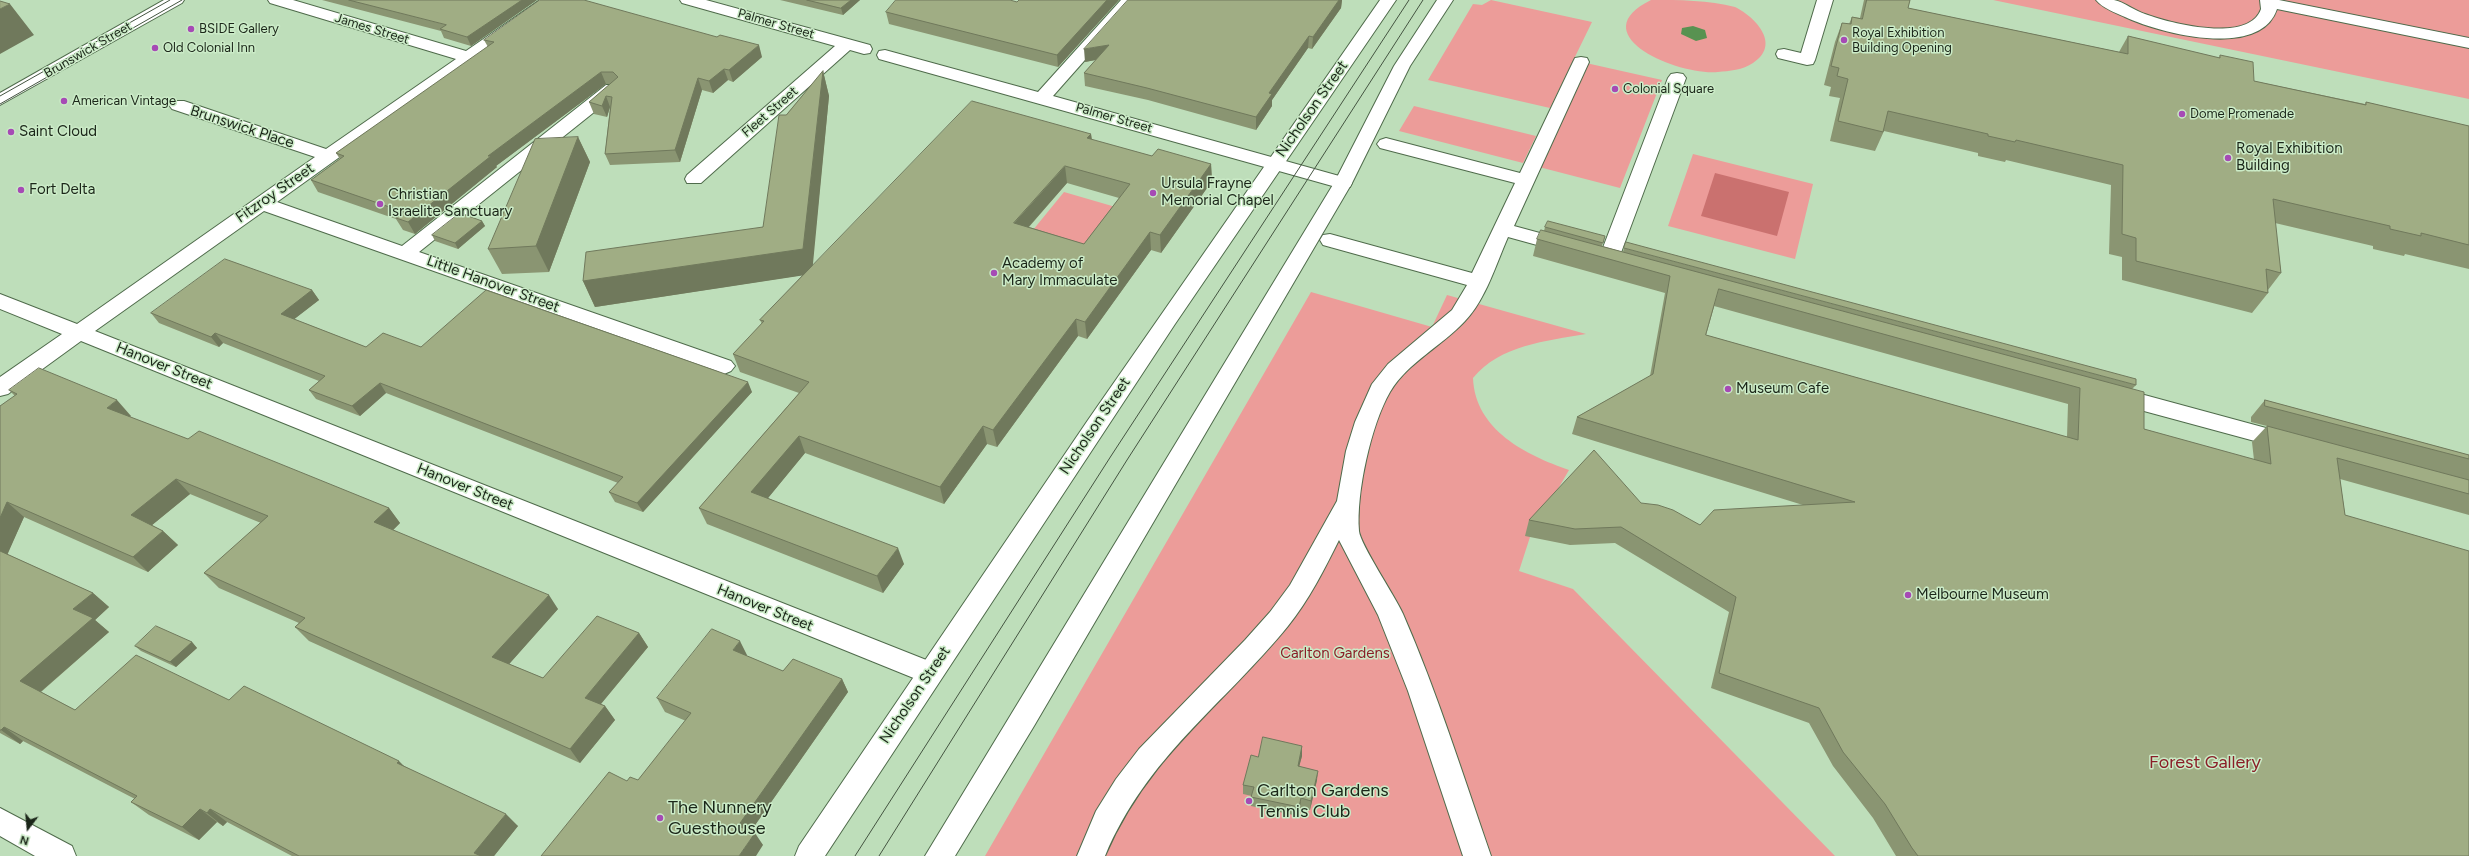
<!DOCTYPE html>
<html>
<head>
<meta charset="utf-8">
<style>
  body { margin:0 }
  #map { position:relative; width:2469px; height:856px; overflow:hidden; background:#bedeba; font-family:Figtree,sans-serif }
  canvas { display:block }
  .north { position:absolute; left:8px; top:808px; width:40px; height:40px; -webkit-text-stroke:3px #cbebc7; paint-order:stroke; rotate:196deg; font-size:11px; font-weight:700; line-height:16px; text-align:center; color:#1b2619 }
  .north::after { content:''; display:block; margin:auto; width:14px; height:18px; background:#1b2619; clip-path:polygon(50% 0,100% 100%,50% 72%,0 100%) }
</style>
</head>
<body>
<div id="map">
<canvas width="2469" height="856"></canvas>
<div class="north">N</div>
</div>
<script>
const context = document.querySelector('canvas').getContext('2d');
context.lineJoin = 'round';
function fill(path, color) { context.fillStyle = color; context.fill(path, 'evenodd'); }
function stroke(path, color, width, dash) { context.strokeStyle = color; context.lineWidth = width; context.lineCap = dash ? 'butt' : 'round'; context.setLineDash(dash || []); context.stroke(path); }
function label(font, color, halo, rows, align = 'center') {
  context.font = font + ' Figtree,sans-serif'; context.lineWidth = 3; context.setLineDash([]); context.textBaseline = 'middle'; context.strokeStyle = halo; context.fillStyle = color; for (const [text, x, y, turn = 0] of rows) {
    context.save(); context.translate(x, y); context.rotate((+turn || 0) * Math.PI / 180); context.textAlign = isNaN(turn) ? turn : align; if (halo) context.strokeText(text, 0, 0); context.fillText(text, 0, 0); context.restore();
  }
}
const green = new Path2D(`
  M 1491,0 L 1592,22 L 1550,108 L 1428,80 L 1473,4 L 1482,5 Z
  M 1651,0 C 1679,0 1709,0 1735,7 C 1757,18 1781,45 1753,63 C 1743,70 1729,71 1718,72 C 1679,76 1580,35 1651,0 Z
  M 1993,0 L 2469,0 L 2469,99 Z
  M 1586,63 L 1662,80 L 1620,188 L 1539,167 Z
  M 1414,106 L 1536,136 L 1523,163 L 1399,131 Z
  M 1693,154 L 1813,184 L 1795,259 L 1668,226 Z
  M 1064,192 L 1119,208 L 1088,247 L 1033,230 Z
  M 1311,292 L 1432,327 L 1447,295 L 1586,334 C 1546,341 1500,345 1473,378 C 1475,430 1526,455 1569,470 L 1530,537 L 1519,571 L 1573,589 L 1835,856 L 985,856 Z`);
const forest = new Path2D(`
  M 1715,173 L 1789,192 L 1777,236 L 1701,216 Z`);
const water = new Path2D(`
  M 1693,26 L 1705,30 L 1707,38 L 1696,41 L 1681,34 L 1682,28 Z`);
const minor = new Path2D(`
  M 164,0 L 184,0 L 182,3 L 0,105 L 0,93 Z
  M 268,0 L 293,0 L 466,51 L 540,0 L 558,0 L 277,202 L 402,246 L 606,85 L 618,85 L 621,89 L 618,93 L 419,252 L 731,361 L 735,366 L 731,371 L 724,374 L 717,371 L 264,211 L 95,331 L 939,665 L 943,673 L 939,681 L 930,684 L 921,681 L 81,341 L 8,394 L 0,396 L 0,377 L 62,334 L 0,309 L 0,294 L 77,324 L 315,157 L 172,109 L 169,105 L 172,101 L 184,101 L 326,149 L 456,59 L 270,3 Z
  M 680,0 L 706,0 L 870,45 L 872,49 L 870,53 L 864,54 L 850,50 L 701,183 L 687,183 L 685,179 L 687,175 L 835,46 L 682,3 Z
  M 1121,0 L 1138,0 L 1053,96 L 1350,179 L 1352,183 L 1350,187 L 1336,187 L 879,59 L 877,55 L 879,51 L 885,50 L 1038,92 Z
  M 1817,0 L 1833,0 L 1815,60 L 1813,64 L 1807,65 L 1778,58 L 1776,54 L 1778,50 L 1784,49 L 1801,53 Z
  M 2096,0 C 2102,0 2109,0 2114,0 C 2124,2 2135,11 2145,14 C 2169,23 2249,44 2261,9 L 2260,0 L 2279,0 L 2469,38 L 2469,48 L 2277,9 C 2260,60 2159,33 2125,17 C 2116,13 2102,8 2096,0 Z
  M 1581,57 L 1587,58 L 1589,62 L 1514,226 L 1573,242 L 1576,247 L 1573,252 L 1566,253 L 1508,237 C 1496,264 1486,299 1465,321 C 1442,346 1408,362 1390,392 C 1371,425 1356,493 1359,531 C 1360,544 1395,596 1403,614 C 1437,692 1463,775 1491,856 L 1463,856 L 1408,691 L 1378,615 L 1339,540 C 1324,570 1309,600 1288,626 C 1223,706 1147,756 1105,856 L 1077,856 L 1096,811 L 1116,779 L 1139,749 L 1245,640 L 1270,612 L 1290,585 L 1337,501 L 1346,451 L 1355,422 L 1372,384 L 1388,364 L 1452,310 L 1467,285 L 1323,245 L 1320,240 L 1323,235 L 1330,234 L 1472,273 L 1515,183 L 1380,148 L 1377,144 L 1380,140 L 1386,138 L 1520,173 L 1573,62 L 1575,58 Z
  M 1677,73 L 1683,74 L 1686,78 L 1619,258 L 1616,263 L 1609,265 L 1602,263 L 1599,258 L 1668,78 L 1671,74 Z
  M 2115,387 L 2288,434 L 2296,436 L 2299,442 L 2296,448 L 2288,450 L 2107,401 L 2104,395 L 2107,389 Z
  M 0,808 L 72,846 L 76,856 L 35,856 L 0,836 Z`);
const major = new Path2D(`
  M 1380,0 L 1396,0 L 1175,324 L 825,856 L 795,856 L 799,846 L 1088,420 Z
  M 1437,0 L 1453,0 L 1410,66 L 1352,183 L 1034,726 L 955,856 L 925,856 L 1334,183 L 1394,66 Z`);
const tram = new Path2D(`
  M 0,96 L 170,0
  M 0,104 L 182,0
  M 855,856 L 1111,456 L 1409,0
  M 879,856 L 1127,460 L 1423,0`);
const wall = new Path2D(`
  M 322,0 L 537,0 L 471,46 L 444,38 L 441,31 Z
  M 780,0 L 860,0 L 843,15 Z
  M 1019,0 L 1119,0 L 1058,67 L 889,24 L 886,12 L 1017,2 Z
  M 1128,0 L 1342,0 L 1341,8 L 1312,49 L 1308,48 L 1272,100 L 1272,106 L 1256,130 L 1148,100 L 1085,86 L 1084,73 L 1096,60 L 1085,62 Z
  M 1864,0 L 1910,0 L 1908,8 L 2119,52 L 2128,36 L 2219,58 L 2220,55 L 2254,81 L 2365,104 L 2366,102 L 2469,126 L 2469,269 L 2405,254 L 2404,256 L 2373,249 L 2373,246 L 2275,223 L 2281,273 L 2268,290 L 2268,293 L 2252,313 L 2122,280 L 2122,257 L 2109,254 L 2111,185 L 2006,160 L 2005,162 L 1978,156 L 1978,153 L 1884,131 L 1875,151 L 1830,141 L 1840,98 L 1829,96 L 1831,87 L 1824,85 L 1835,42 L 1842,23 L 1849,24 L 1852,17 L 1860,18 Z
  M 484,40 L 762,57 L 733,82 L 728,80 L 713,93 L 702,90 L 680,162 L 610,165 L 605,154 L 610,107 L 607,117 L 594,114 L 589,102 L 611,84 L 606,84 L 496,166 L 497,167 L 415,234 L 403,230 L 396,219 L 318,192 L 311,180 L 340,159 L 336,153 L 488,47 Z
  M 823,71 L 829,96 L 812,266 L 1091,134 L 1092,140 L 1152,156 L 1211,164 L 1212,181 L 1161,253 L 1151,250 L 1087,339 L 1078,336 L 997,447 L 987,444 L 944,504 L 805,453 L 768,498 L 904,564 L 883,593 L 707,524 L 699,508 L 799,393 L 740,372 L 733,354 L 762,324 L 760,320 L 803,275 L 595,307 L 583,281 L 763,227 L 786,115 ZM 1067,183 L 1119,198 L 1084,244 L 1029,227 Z
  M 578,137 L 590,162 L 549,272 L 502,274 L 488,249 Z
  M 482,221 L 485,226 L 458,249 L 435,241 L 432,235 Z
  M 1545,227 L 1603,242 L 1602,246 L 1623,252 L 1624,248 L 2136,385 L 2132,389 L 2144,429 L 2254,460 L 2252,442 L 2267,426 L 2251,422 L 2251,417 L 2265,400 L 2469,455 L 2469,515 L 2340,479 L 2345,515 L 2469,856 L 1896,856 L 1873,818 L 1833,766 L 1809,723 L 1711,688 L 1729,612 L 1615,543 L 1570,545 L 1525,536 L 1529,520 L 1641,503 L 1700,525 L 1803,505 L 1572,434 L 1577,417 L 1650,376 L 1665,293 L 1533,256 L 1537,239 L 1544,231 ZM 1714,306 L 2068,404 L 2067,437 L 1706,335 Z
  M 312,290 L 319,300 L 294,319 L 366,347 L 421,347 L 752,392 L 643,512 L 615,502 L 609,492 L 618,483 L 386,393 L 360,416 L 316,399 L 309,390 L 319,381 L 223,343 L 219,347 L 159,323 L 151,313 Z
  M 9,390 L 131,416 L 130,417 L 188,439 L 389,508 L 400,523 L 393,530 L 558,609 L 509,664 L 543,678 L 639,633 L 648,647 L 601,704 L 605,706 L 615,720 L 580,763 L 309,641 L 295,627 L 299,623 L 219,588 L 204,573 L 261,523 L 190,494 L 152,525 L 163,531 L 178,545 L 148,572 L 24,517 L 7,554 L 93,593 L 109,607 L 95,620 L 109,632 L 41,692 L 75,710 L 229,700 L 404,766 L 518,826 L 494,856 L 292,856 L 227,822 L 223,826 L 217,822 L 199,840 L 149,815 L 131,802 L 135,799 L 23,741 L 20,744 L 0,733 L 0,406 L 15,396 Z
  M 192,642 L 197,648 L 176,667 L 141,651 L 135,646 Z
  M 747,655 L 747,656 L 783,671 L 842,679 L 848,692 L 751,831 L 763,845 L 627,781 L 638,780 L 686,721 L 665,712 L 657,698 Z
  M 1302,746 L 1302,756 L 1299,766 L 1317,780 L 1310,810 L 1300,808 L 1298,816 L 1251,806 L 1252,796 L 1243,794 L 1243,785 L 1258,757 Z`);
const shadedWall = new Path2D(`
  M 522,0 L 537,0 L 471,46 L 467,37 Z
  M 851,0 L 860,0 L 843,15 L 841,8 Z
  M 1107,0 L 1119,0 L 1058,67 L 1057,55 Z
  M 1339,0 L 1342,0 L 1341,8 L 1312,49 L 1313,37 Z
  M 10,4 L 34,35 L 0,54 L 0,9 Z
  M 1309,36 L 1308,48 L 1272,100 L 1272,106 L 1256,130 L 1256,117 L 1269,93 Z
  M 759,45 L 762,57 L 733,82 L 729,70 Z
  M 1109,45 L 1110,57 L 1085,62 L 1084,49 Z
  M 724,69 L 728,80 L 713,93 L 709,81 Z
  M 823,71 L 829,96 L 812,274 L 595,307 L 583,281 L 803,249 Z
  M 601,72 L 606,84 L 496,166 L 497,167 L 415,234 L 408,222 L 488,156 Z
  M 698,78 L 702,90 L 680,162 L 675,150 Z
  M 606,96 L 610,107 L 607,117 L 602,106 Z
  M 1091,134 L 1093,151 L 1087,138 Z
  M 578,137 L 590,162 L 549,272 L 536,246 Z
  M 1211,164 L 1212,181 L 1161,253 L 1160,235 Z
  M 1065,166 L 1067,183 L 1017,240 L 1014,223 Z
  M 482,221 L 485,226 L 458,249 L 455,243 Z
  M 1150,232 L 1151,250 L 1087,339 L 1085,322 Z
  M 312,290 L 319,300 L 288,324 L 281,314 Z
  M 1076,319 L 1078,336 L 997,447 L 993,430 Z
  M 215,333 L 223,343 L 219,347 L 211,337 Z
  M 748,382 L 752,392 L 643,512 L 637,503 Z
  M 380,383 L 386,393 L 360,416 L 352,406 Z
  M 117,400 L 131,416 L 121,423 L 107,408 Z
  M 983,426 L 987,444 L 944,504 L 940,487 Z
  M 799,436 L 805,453 L 759,509 L 751,492 Z
  M 176,479 L 190,494 L 146,530 L 131,515 Z
  M 7,502 L 24,517 L 5,560 L 0,556 L 0,518 Z
  M 389,508 L 400,523 L 386,537 L 374,522 Z
  M 163,531 L 178,545 L 148,572 L 133,557 Z
  M 898,548 L 904,564 L 883,593 L 877,576 Z
  M 93,593 L 109,607 L 95,620 L 109,632 L 38,694 L 20,681 L 73,609 Z
  M 549,595 L 558,609 L 503,671 L 492,657 Z
  M 639,633 L 648,647 L 595,711 L 585,698 Z
  M 740,641 L 747,655 L 740,664 L 733,650 Z
  M 192,642 L 197,648 L 176,667 L 170,662 Z
  M 842,679 L 848,692 L 746,838 L 738,826 Z
  M 605,706 L 615,720 L 580,763 L 570,749 Z
  M 4,727 L 23,741 L 20,744 L 1,730 Z
  M 1302,746 L 1302,756 L 1297,775 L 1298,766 Z
  M 399,761 L 412,774 L 397,763 Z
  M 1318,771 L 1317,780 L 1310,810 L 1311,801 Z
  M 1301,798 L 1300,808 L 1298,816 L 1299,807 Z
  M 200,809 L 217,822 L 199,840 L 182,827 Z
  M 210,809 L 227,822 L 223,826 L 207,813 Z
  M 506,814 L 518,826 L 494,856 L 478,856 L 474,853 Z
  M 755,833 L 763,845 L 756,856 L 739,856 Z`);
const building = new Path2D(`
  M 349,0 L 522,0 L 467,37 L 440,29 L 446,25 Z
  M 540,0 L 584,0 L 717,37 L 720,35 L 759,45 L 729,70 L 724,69 L 709,81 L 698,78 L 675,150 L 605,154 L 612,97 L 606,96 L 602,106 L 589,102 L 618,77 L 613,72 L 601,72 L 488,156 L 491,156 L 408,222 L 396,218 L 404,212 L 311,180 L 344,156 L 336,153 L 494,42 L 484,40 Z
  M 807,0 L 851,0 L 841,8 Z
  M 896,0 L 1010,0 L 1017,2 L 1019,0 L 1107,0 L 1057,55 L 886,12 Z
  M 1128,0 L 1339,0 L 1313,37 L 1309,36 L 1269,93 L 1272,94 L 1256,117 L 1147,88 L 1084,73 L 1109,45 L 1084,49 Z
  M 1867,0 L 1910,0 L 1908,8 L 2128,54 L 2128,36 L 2220,58 L 2220,55 L 2253,62 L 2254,81 L 2366,105 L 2366,102 L 2469,126 L 2469,245 L 2421,233 L 2421,236 L 2390,229 L 2390,226 L 2273,199 L 2281,273 L 2266,269 L 2268,293 L 2136,261 L 2136,238 L 2122,234 L 2123,165 L 2016,140 L 2015,142 L 1988,136 L 1988,134 L 1888,111 L 1883,132 L 1838,121 L 1848,79 L 1837,76 L 1839,68 L 1831,66 L 1842,23 L 1851,24 L 1852,17 L 1862,19 Z
  M 0,1 L 10,4 L 0,9 Z
  M 823,71 L 803,249 L 583,281 L 586,252 L 763,227 L 779,115 L 786,115 Z
  M 972,101 L 1091,134 L 1087,138 L 1152,156 L 1158,149 L 1211,164 L 1160,235 L 1150,232 L 1085,322 L 1076,319 L 993,430 L 983,426 L 940,487 L 799,436 L 751,492 L 898,548 L 877,576 L 699,508 L 809,382 L 733,354 L 764,321 L 760,320 ZM 1065,166 L 1130,184 L 1084,244 L 1014,223 Z
  M 578,137 L 536,246 L 488,249 L 535,139 Z
  M 460,213 L 482,221 L 455,243 L 432,235 Z
  M 1548,221 L 1605,236 L 1603,243 L 1545,227 Z
  M 1541,230 L 2144,392 L 2144,429 L 2271,464 L 2267,426 L 2469,480 L 2469,494 L 2337,458 L 2345,515 L 2469,551 L 2469,856 L 1918,856 L 1912,848 L 1885,804 L 1843,752 L 1819,708 L 1719,673 L 1736,597 L 1621,527 L 1575,529 L 1529,520 L 1594,450 L 1641,503 L 1658,505 L 1673,510 L 1700,525 L 1714,510 L 1855,502 L 1577,417 L 1653,374 L 1670,276 L 1537,239 ZM 1719,289 L 2080,388 L 2078,440 L 1706,335 Z
  M 1626,242 L 2136,379 L 2136,385 L 1624,248 Z
  M 225,259 L 312,290 L 281,314 L 366,347 L 383,333 L 421,347 L 486,290 L 748,382 L 637,503 L 609,492 L 623,477 L 380,383 L 352,406 L 309,390 L 325,376 L 215,333 L 211,337 L 151,313 Z
  M 39,368 L 117,400 L 107,408 L 188,439 L 199,431 L 389,508 L 374,522 L 549,595 L 492,657 L 543,678 L 597,616 L 639,633 L 585,698 L 605,706 L 570,749 L 295,627 L 305,618 L 204,573 L 268,516 L 176,479 L 131,515 L 163,531 L 133,557 L 7,502 L 0,518 L 0,406 L 17,394 L 9,390 Z
  M 2265,400 L 2469,455 L 2469,459 L 2265,406 Z
  M 0,551 L 93,593 L 73,609 L 93,618 L 20,681 L 75,710 L 136,655 L 229,700 L 244,686 L 399,761 L 397,763 L 506,814 L 474,853 L 481,856 L 299,856 L 210,809 L 207,813 L 200,809 L 182,827 L 131,802 L 137,796 L 4,727 L 1,730 L 0,730 Z
  M 156,626 L 192,642 L 170,662 L 135,646 Z
  M 712,629 L 740,641 L 733,650 L 783,671 L 793,659 L 842,679 L 738,826 L 755,833 L 739,856 L 541,856 L 609,772 L 627,781 L 630,777 L 638,780 L 691,713 L 657,698 Z
  M 1263,737 L 1302,746 L 1298,766 L 1318,771 L 1311,801 L 1301,798 L 1299,807 L 1251,797 L 1254,787 L 1243,785 L 1251,755 L 1258,757 Z`);
const markers = [
  [191,29,4,"#a64ab5"],
  [1844,40,4,"#a64ab5"],
  [155,48,4,"#a64ab5"],
  [1615,89,4,"#a64ab5"],
  [64,101,4,"#a64ab5"],
  [2182,114,4,"#a64ab5"],
  [11,132,4,"#a64ab5"],
  [2228,158,4,"#a64ab5"],
  [21,190,4,"#a64ab5"],
  [1153,193,4,"#a64ab5"],
  [380,204,4,"#a64ab5"],
  [994,273,4,"#a64ab5"],
  [1728,389,4,"#a64ab5"],
  [1908,595,4,"#a64ab5"],
  [1249,801,4,"#a64ab5"],
  [660,818,4,"#a64ab5"]
];
const farStreetnames = [
  ["Palmer Street",776,24,16],
  ["James Street",372,29,17],
  ["Brunswick Street",88,50,-30],
  ["Fleet Street",770,112,-41],
  ["Palmer Street",1114,118,16]
];
const farPoinames = [
  ["BSIDE Gallery",199,29],
  ["Royal Exhibition",1852,33],
  ["Building Opening",1852,48],
  ["Old Colonial Inn",163,48],
  ["Colonial Square",1623,89],
  ["American Vintage",72,101],
  ["Dome Promenade",2190,114]
];
const streetNames = [
  ["Nicholson Street",1312,109,-55],
  ["Brunswick Place",242,127,18],
  ["Fitzroy Street",275,193,-35],
  ["Little Hanover Street",493,284,20],
  ["Hanover Street",164,366,22],
  ["Nicholson Street",1095,426,-56],
  ["Hanover Street",465,487,22],
  ["Hanover Street",765,608,22],
  ["Nicholson Street",915,695,-56]
];
const poiNames = [
  ["Saint Cloud",19,132],
  ["Royal Exhibition",2236,149],
  ["Building",2236,166],
  ["Ursula Frayne",1161,184],
  ["Memorial Chapel",1161,201],
  ["Fort Delta",29,190],
  ["Christian",388,195],
  ["Israelite Sanctuary",388,212],
  ["Academy of",1002,264],
  ["Mary Immaculate",1002,281],
  ["Museum Cafe",1736,389],
  ["Melbourne Museum",1916,595]
];
const parkNames = [
  ["Carlton Gardens",1335,654]
];
const nearParknames = [
  ["Forest Gallery",2205,763]
];
const nearPoinames = [
  ["Carlton Gardens",1257,791],
  ["Tennis Club",1257,812],
  ["The Nunnery",668,808],
  ["Guesthouse",668,829]
];
fill(green, '#ec9c99');
fill(forest, '#ca716f');
fill(water, '#589251');
stroke(minor, '#4f6b4b', 2);
stroke(major, '#4f6b4b', 2);
fill(minor, '#fff');
fill(major, '#fff');
stroke(tram, '#445441', 1);
fill(wall, '#8a9572');
fill(shadedWall, '#70795c');
fill(building, '#a0ad84');
stroke(building, '#70795c', 1);
for (const [x, y, r, color] of markers) { const dot = new Path2D(); dot.arc(x, y, r, 0, 2 * Math.PI); context.fillStyle = color; context.fill(dot); stroke(dot, '#cbebc7', 1.5); }
label('13px', '#1b2619', '#cbebc7', farStreetnames);
label('13px', '#1b2619', '#cbebc7', farPoinames, 'left');
label('15px', '#1b2619', '#cbebc7', streetNames);
label('15px', '#1b2619', '#cbebc7', poiNames, 'left');
label('15px', '#8a1e27', '#cbebc7', parkNames);
label('18px', '#8a1e27', '#cbebc7', nearParknames);
label('18px', '#1b2619', '#cbebc7', nearPoinames, 'left');
</script>
</body>
</html>
